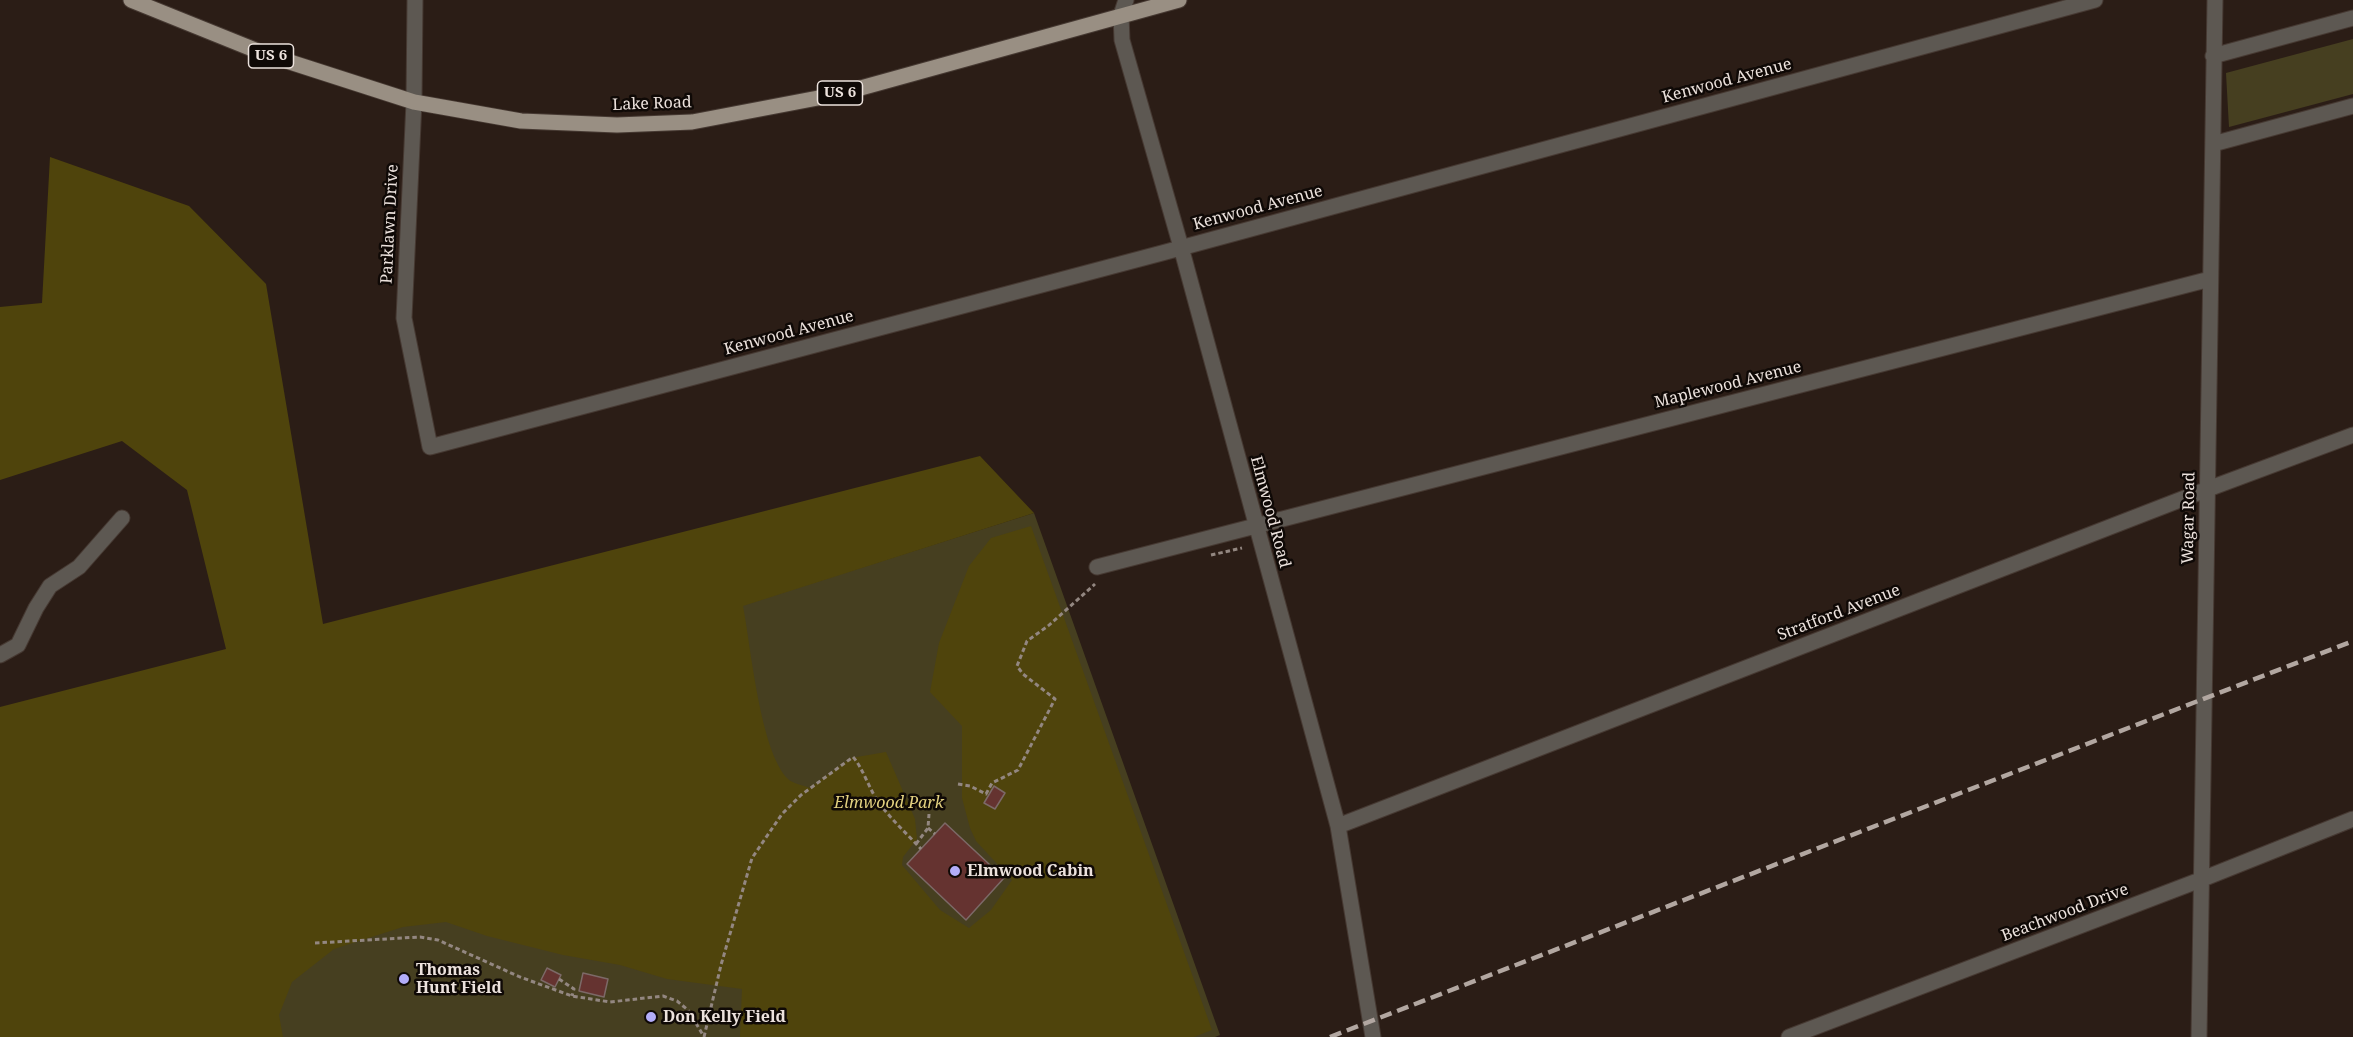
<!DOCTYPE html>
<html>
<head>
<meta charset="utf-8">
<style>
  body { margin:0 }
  canvas { display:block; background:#2b1d16 }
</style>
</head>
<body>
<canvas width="2353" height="1037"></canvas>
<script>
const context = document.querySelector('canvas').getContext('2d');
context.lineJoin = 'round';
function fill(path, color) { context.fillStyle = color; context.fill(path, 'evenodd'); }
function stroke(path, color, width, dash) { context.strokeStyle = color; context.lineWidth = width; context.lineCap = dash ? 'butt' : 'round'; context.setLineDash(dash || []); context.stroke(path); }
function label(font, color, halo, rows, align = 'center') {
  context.font = font + ' "Noto Serif",serif'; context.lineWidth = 5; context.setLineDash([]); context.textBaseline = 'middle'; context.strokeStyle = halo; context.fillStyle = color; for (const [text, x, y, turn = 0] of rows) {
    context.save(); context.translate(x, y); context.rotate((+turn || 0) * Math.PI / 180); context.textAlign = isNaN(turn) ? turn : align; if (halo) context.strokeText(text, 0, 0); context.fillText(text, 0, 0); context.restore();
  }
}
const green = new Path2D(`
  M 2353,39 L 2353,94 L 2229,127 L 2226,73 Z
  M 1034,513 L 1220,1035 L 1215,1037 L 213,1037 L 743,605 Z`);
const forest = new Path2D(`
  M 50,157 L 189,206 L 266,284 L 323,624 L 980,456 L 1034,513 L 743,606 C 751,647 760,751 788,779 C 793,784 803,785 810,788 L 851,758 L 886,752 L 915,819 L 917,839 L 903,857 L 902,865 L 940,910 L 969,928 L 991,910 L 1012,880 L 976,841 L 970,828 L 962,798 L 962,726 L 930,692 L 939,643 L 969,566 L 991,538 L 1031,526 L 1212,1030 L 1194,1037 L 740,1037 L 742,989 L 667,979 L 620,965 L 563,955 L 487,936 L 446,922 L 403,927 L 334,949 L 292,982 L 279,1015 L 283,1037 L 0,1037 L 0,707 L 226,649 L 187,490 L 122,441 L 0,480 L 0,307 L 42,303 Z`);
const building = new Path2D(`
  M 994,786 L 1005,793 L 995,809 L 984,803 Z
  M 945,823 L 1004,878 L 966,920 L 907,864 Z
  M 547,968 L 561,975 L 555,987 L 541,980 Z
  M 583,973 L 608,979 L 604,997 L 579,991 Z`);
const path = new Path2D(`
  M 1211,555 L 1242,548
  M 958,784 L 970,786 L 986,794 L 992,783 L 1018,770 L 1055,699 L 1023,674 L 1017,666 L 1027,641 L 1048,626 L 1095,584
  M 928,828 L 935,834
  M 916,844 L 928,828 L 929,814
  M 315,943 L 420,937 L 438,940 L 520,977 L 572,996 L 610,1002 L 663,996 L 677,1001 L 688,1010 L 703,1035
  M 559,979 L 574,989 L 572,996
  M 704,1037 L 721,965 L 752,858 L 782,814 L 801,795 L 853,757 C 863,768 869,789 879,803 C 891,819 907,834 921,849`);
const minor = new Path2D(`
  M 415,0 L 414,102 L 404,318 L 430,447 L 1162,253 L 2095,0
  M 1126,0 L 1121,15 L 1122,40 L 1181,247 L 1338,826 L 1373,1037
  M 2213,56 L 2353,18
  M 2213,144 L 2353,106
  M 1097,567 L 2210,279
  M 0,655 L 18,645 L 36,608 L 50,586 L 79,567 L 122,518
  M 1338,826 L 2208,489 L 2353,435
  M 1789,1037 L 2200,880 L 2353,819
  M 2199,1037 L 2215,0`);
const major = new Path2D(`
  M 131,0 L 265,54 L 414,102 L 521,121 L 617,125 L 692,122 L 839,94 L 1179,0`);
const rail = new Path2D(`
  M 1330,1037 L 2353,641`);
const markers = [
  [955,871,6,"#b3adf9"],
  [404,979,6,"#b3adf9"],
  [651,1017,6,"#b3adf9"]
];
const shields = [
  [271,56,45],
  [840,93,45]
];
const shieldNames = [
  ["US 6",271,56],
  ["US 6",840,93]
];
const streetNames = [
  ["Kenwood Avenue",1727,81,-15],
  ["Lake Road",652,104,-2],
  ["Kenwood Avenue",1258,208,-15],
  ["Parklawn Drive",390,224,-87],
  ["Kenwood Avenue",789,333,-15],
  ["Maplewood Avenue",1728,385,-14],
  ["Elmwood Road",1270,512,75],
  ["Wagar Road",2189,518,-89],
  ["Stratford Avenue",1839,613,-21],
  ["Beachwood Drive",2065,913,-21]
];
const parkNames = [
  ["Elmwood Park",889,803]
];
const poiNames = [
  ["Elmwood Cabin",967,871],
  ["Thomas",416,970],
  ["Hunt Field",416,988],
  ["Don Kelly Field",663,1017]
];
fill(green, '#463f20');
fill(forest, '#4f440c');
fill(building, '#653330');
stroke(building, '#7c6967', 1.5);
stroke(minor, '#463932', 17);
stroke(major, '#463932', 17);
stroke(path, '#938781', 3, [4.5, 3]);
stroke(minor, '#5d5852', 15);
stroke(major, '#998f83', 15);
stroke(rail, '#b2a7a1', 4.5, [12, 6]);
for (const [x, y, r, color] of markers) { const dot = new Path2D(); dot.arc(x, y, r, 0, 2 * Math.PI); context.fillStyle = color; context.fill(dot); stroke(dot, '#0f0906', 2); }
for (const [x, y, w] of shields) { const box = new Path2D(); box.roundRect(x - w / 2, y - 12, w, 24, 4.5); context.fillStyle = '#0f0906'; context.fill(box); stroke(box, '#ece2dd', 1.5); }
label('bold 15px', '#ece2dd', null, shieldNames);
label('16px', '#ece2dd', '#0f0906', streetNames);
label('italic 16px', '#e3d180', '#0f0906', parkNames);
label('bold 16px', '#ece2dd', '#0f0906', poiNames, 'left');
</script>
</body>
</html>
